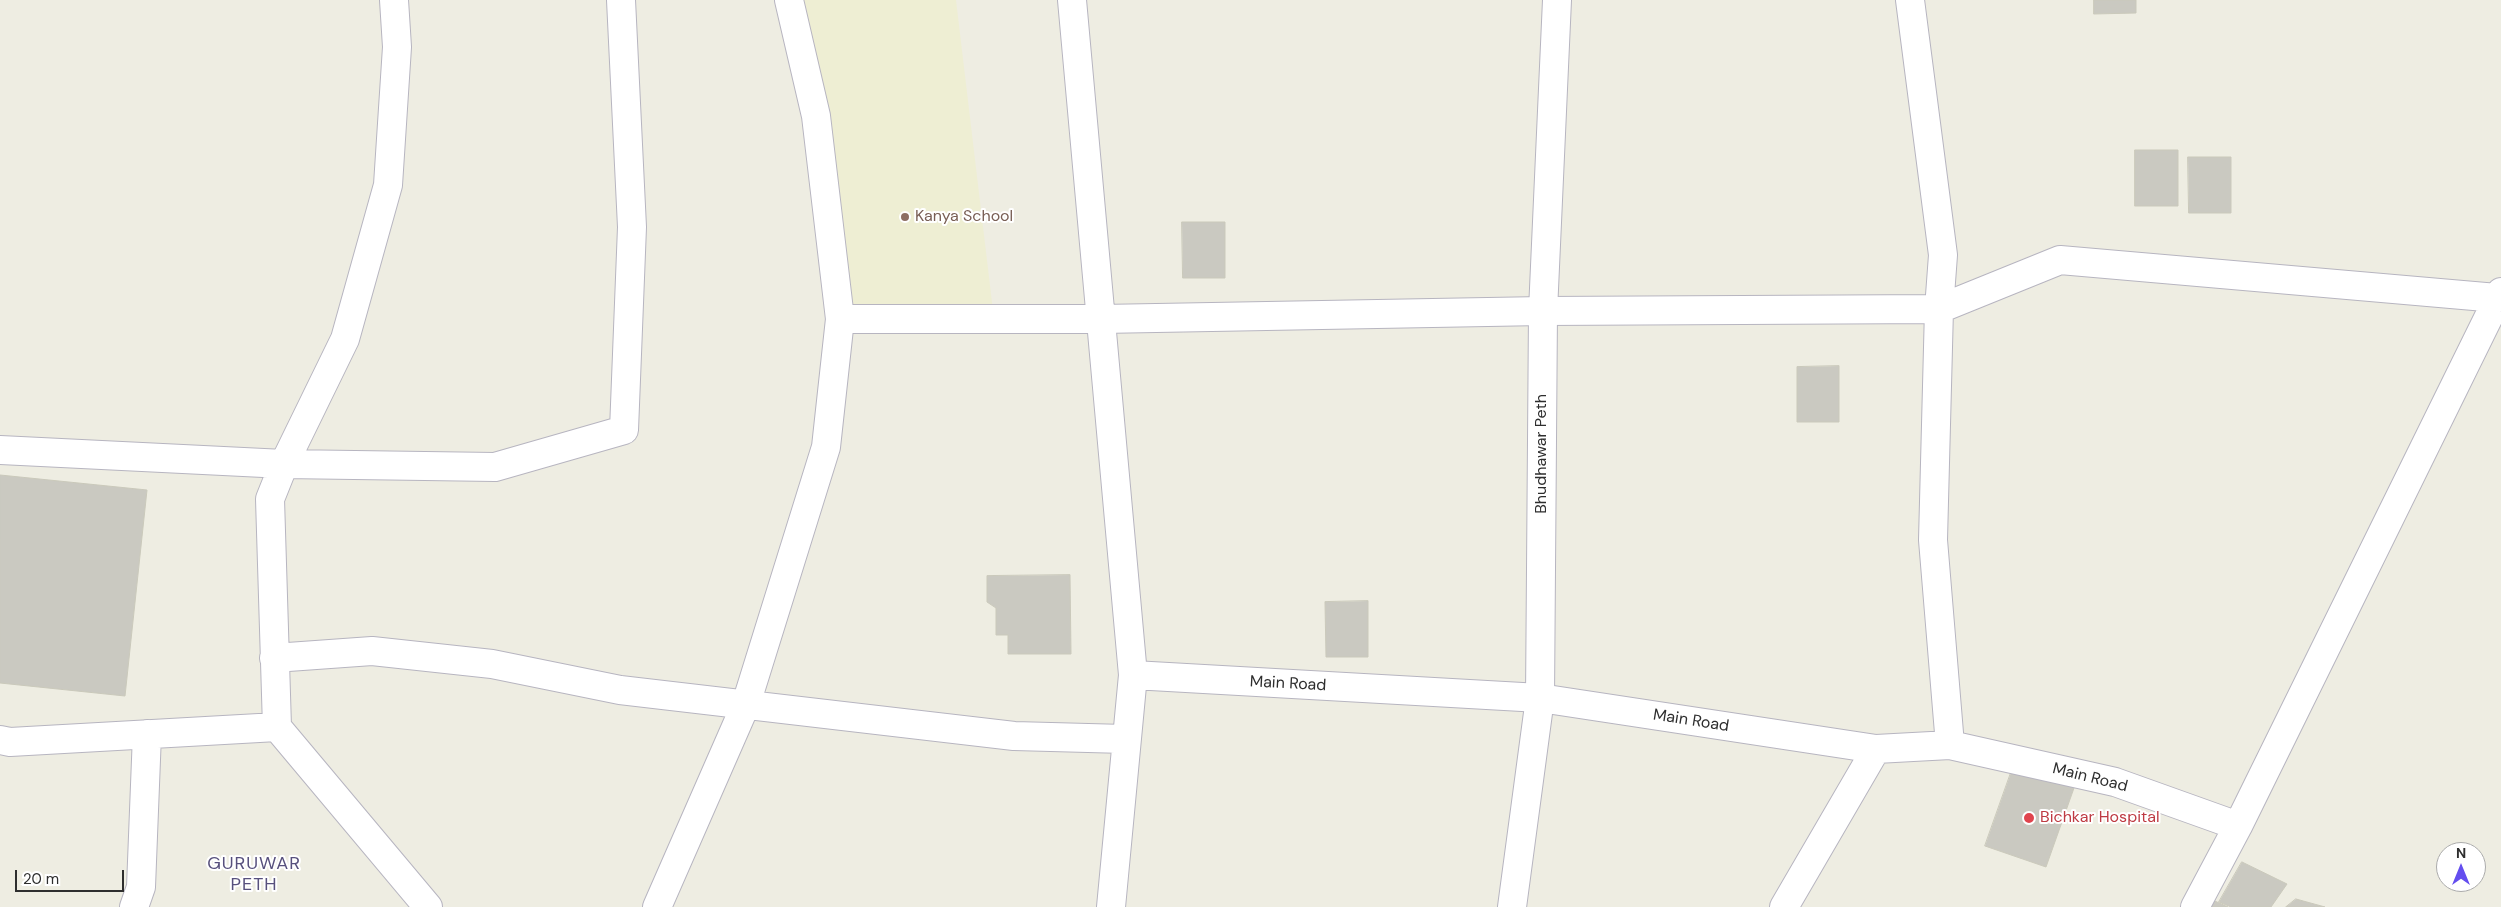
<!DOCTYPE html>
<html>
<head>
<meta charset="utf-8">
<style>
  body { margin:0 }
  #map { position:relative; width:2501px; height:907px; overflow:hidden; background:#eeede2; font-family:"DM Sans",sans-serif }
  canvas { display:block }
  .north { position:absolute; left:2436px; top:842px; width:50px; height:50px; box-sizing:border-box; background:#fff; border:1px solid #ababab; border-radius:50%; rotate:0deg; font-size:14px; font-weight:700; line-height:20px; text-align:center; color:#2e2e2e }
  .north::after { content:''; display:block; margin:auto; width:18px; height:22px; background:#644eef; clip-path:polygon(50% 0,100% 100%,50% 72%,0 100%) }
  .scale { position:absolute; left:15px; top:870px; width:109px; height:22px; box-sizing:border-box; border:2px solid #2e2e2e; border-top:0; padding-left:6px; font-size:15px; line-height:18px; white-space:nowrap; color:#2e2e2e; -webkit-text-stroke:4px #fff; paint-order:stroke }
</style>
</head>
<body>
<div id="map">
<canvas width="2501" height="907"></canvas>
<div class="north">N</div>
<div class="scale">20 m</div>
</div>
<script>
const context = document.querySelector('canvas').getContext('2d');
context.lineJoin = 'round';
function fill(path, color) { context.fillStyle = color; context.fill(path, 'evenodd'); }
function stroke(path, color, width, dash) { context.strokeStyle = color; context.lineWidth = width; context.lineCap = dash ? 'butt' : 'round'; context.setLineDash(dash || []); context.stroke(path); }
function label(font, color, halo, rows, align = 'center') {
  context.font = font + ' "DM Sans",sans-serif'; context.lineWidth = 4; context.setLineDash([]); context.textBaseline = 'middle'; context.strokeStyle = halo; context.fillStyle = color; for (const [text, x, y, turn = 0] of rows) {
    context.save(); context.translate(x, y); context.rotate((+turn || 0) * Math.PI / 180); context.textAlign = isNaN(turn) ? turn : align; if (halo) context.strokeText(text, 0, 0); context.fillText(text, 0, 0); context.restore();
  }
}
const education = new Path2D(`
  M 789,0 L 956,0 L 994,319 L 840,319 Z`);
const building = new Path2D(`
  M 2094,0 L 2136,0 L 2136,13 L 2094,14 Z
  M 2135,150 L 2178,150 L 2178,206 L 2135,206 Z
  M 2188,157 L 2231,157 L 2231,213 L 2189,213 Z
  M 1182,222 L 1225,222 L 1225,278 L 1183,278 Z
  M 1839,366 L 1839,422 L 1797,422 L 1797,367 Z
  M 0,475 L 147,490 L 125,696 L 0,683 Z
  M 1070,575 L 1071,654 L 1008,654 L 1008,635 L 996,635 L 996,608 L 987,602 L 987,576 Z
  M 1368,601 L 1368,657 L 1326,657 L 1325,602 Z
  M 2013,767 L 2074,788 L 2046,867 L 1985,846 Z
  M 2242,862 L 2287,884 L 2271,907 L 2231,907 L 2219,902 Z
  M 2206,897 L 2228,907 L 2201,907 Z
  M 2296,899 L 2325,907 L 2286,907 Z`);
const minor = new Path2D(`
  M 1072,0 L 1133,675 L 1111,907
  M 1910,0 L 1943,255 L 1939,309 L 1933,540 L 1950,745
  M 840,319 L 1101,319 L 1543,311 L 1939,309 L 2060,260 L 2497,298
  M 0,450 L 284,464 L 495,467 L 624,430 L 632,227 L 621,0
  M 274,658 L 372,651 L 492,664 L 620,690 L 1014,736 L 1125,739
  M 1133,675 L 1540,698 L 1876,749 L 1950,745 L 2115,782 L 2238,826
  M 277,727 L 428,907
  M 0,740 L 10,742 L 277,727 L 270,499 L 284,464 L 345,339 L 388,185 L 397,47 L 394,0
  M 134,907 L 141,887 L 147,734
  M 657,907 L 746,704 L 826,447 L 840,319 L 816,116 L 789,0
  M 1784,907 L 1876,749
  M 2195,907 L 2238,826 L 2501,292`);
const tertiary = new Path2D(`
  M 1512,907 L 1540,698 L 1543,311 L 1557,0`);
const markers = [
  [905,217,5,"#8d6e63"],
  [2029,818,6,"#e0444e"]
];
const educationNames = [
  ["Kanya School",915,217]
];
const streetNames = [
  ["Bhudhawar Peth",1542,454,-90],
  ["Main Road",1288,684,3],
  ["Main Road",1691,721,9],
  ["Main Road",2090,778,14]
];
const healthNames = [
  ["Bichkar Hospital",2040,818]
];
const neighbourhoodNames = [
  ["GURUWAR",254,864],
  ["PETH",254,885]
];
fill(education, '#eeeed3');
fill(building, '#cac9c1');
stroke(building, '#cac9bb', 1);
stroke(minor, '#b7b5c0', 30);
stroke(tertiary, '#b7b5c0', 30);
stroke(minor, '#fff', 28);
stroke(tertiary, '#fff', 28);
for (const [x, y, r, color] of markers) { const dot = new Path2D(); dot.arc(x, y, r, 0, 2 * Math.PI); context.fillStyle = color; context.fill(dot); stroke(dot, '#fff', 2); }
label('16px', '#785e54', '#fff', educationNames, 'left');
label('16px', '#2e2e2e', '#fff', streetNames);
label('16px', '#be3a42', '#fff', healthNames, 'left');
context.letterSpacing = '1px';
label('18px', '#57507d', '#fff', neighbourhoodNames);
context.letterSpacing = '0px';
</script>
</body>
</html>
